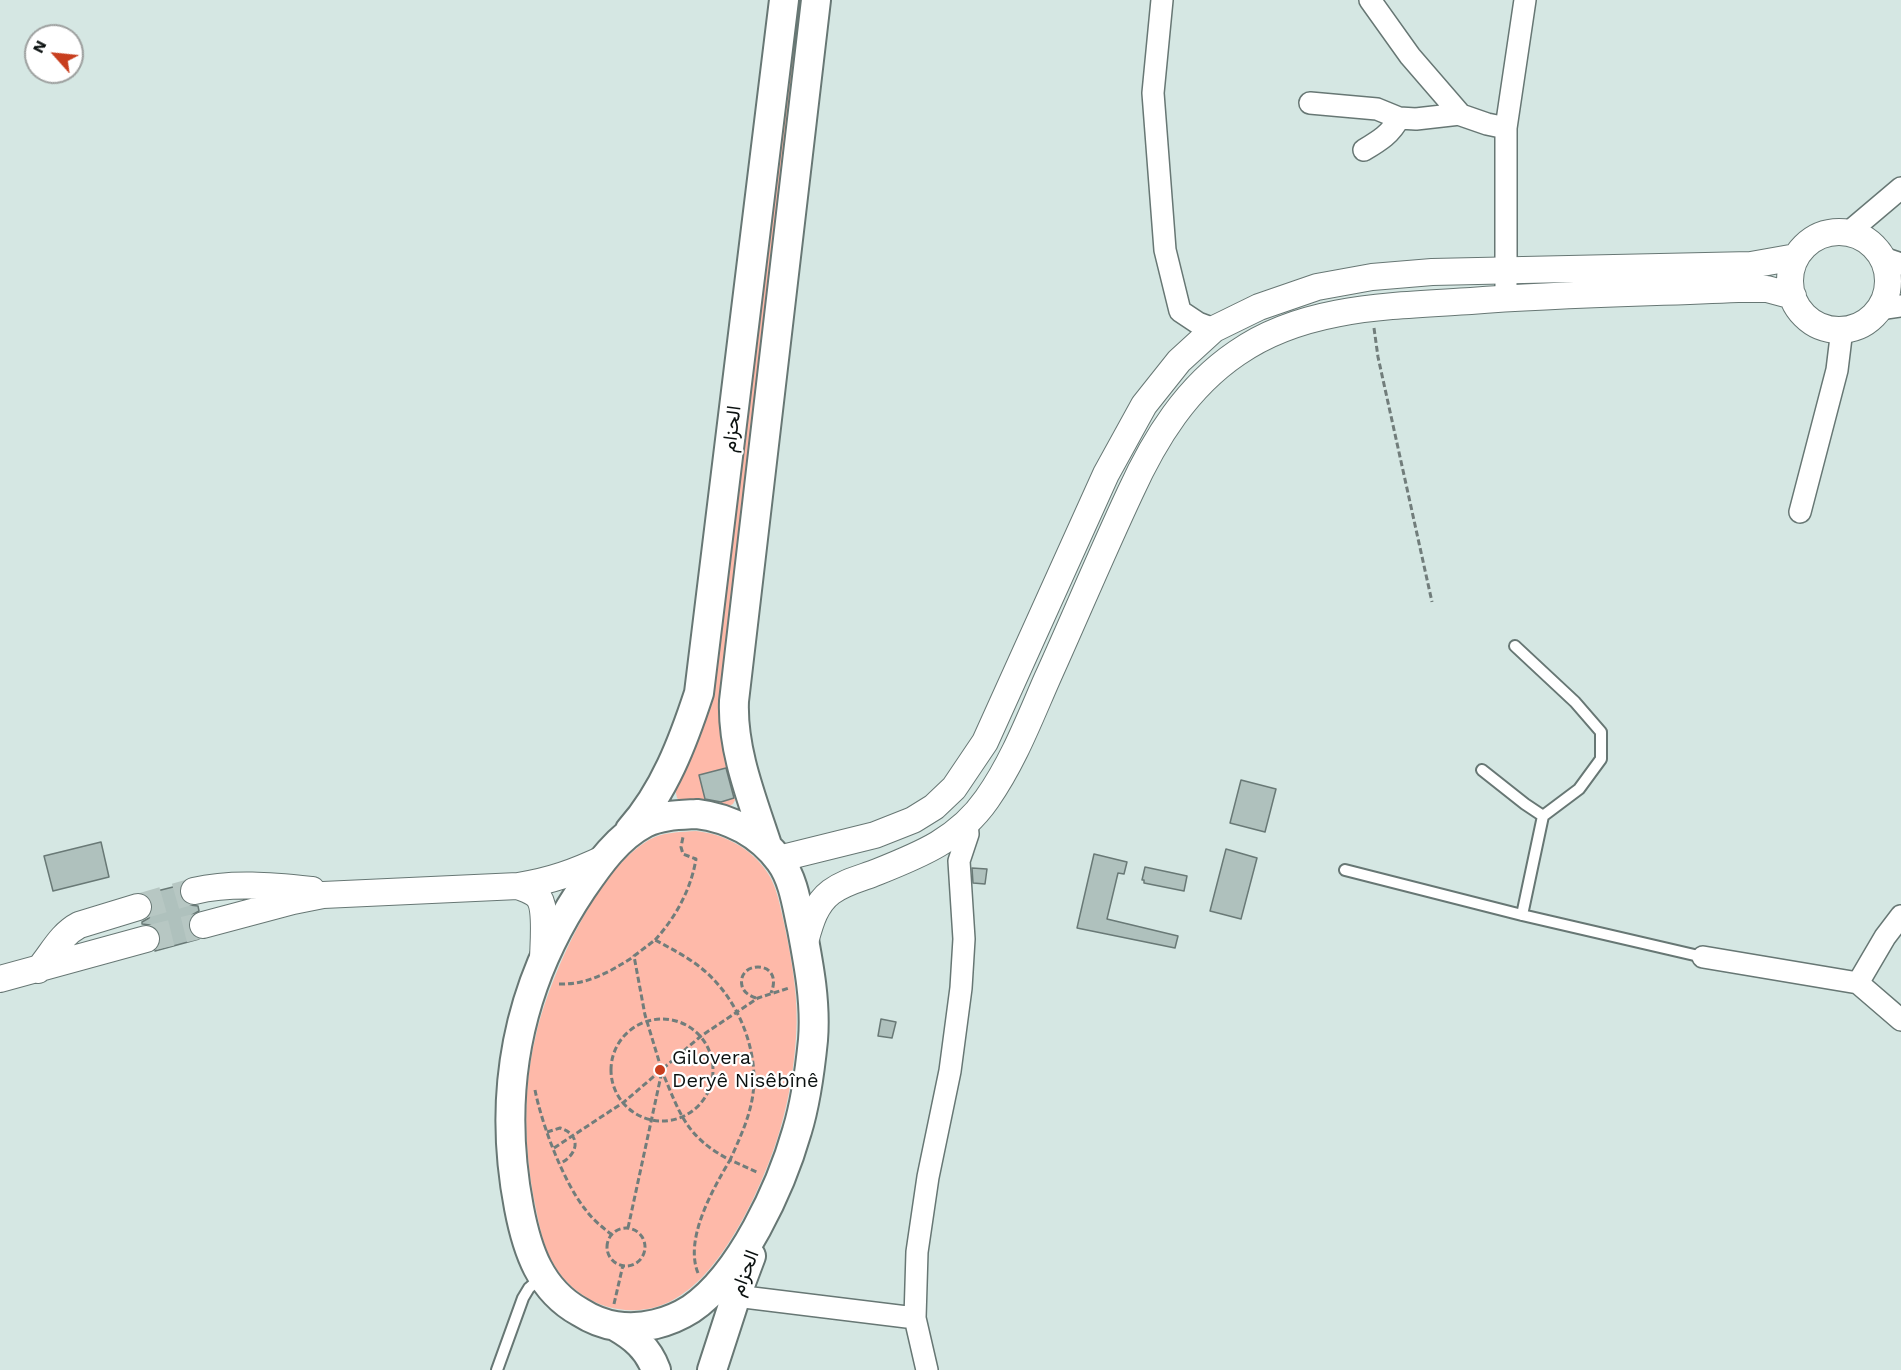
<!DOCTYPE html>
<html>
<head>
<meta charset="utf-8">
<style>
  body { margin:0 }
  #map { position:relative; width:1901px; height:1370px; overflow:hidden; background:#d5e7e3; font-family:"Work Sans",sans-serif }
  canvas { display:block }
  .north { position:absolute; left:24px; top:24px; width:60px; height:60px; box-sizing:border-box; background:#fff; border:2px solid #9da09f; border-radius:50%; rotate:297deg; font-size:16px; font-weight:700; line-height:24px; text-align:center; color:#0b1110 }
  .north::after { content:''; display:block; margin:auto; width:21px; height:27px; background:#c83e1e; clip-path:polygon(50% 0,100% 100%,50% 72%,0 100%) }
</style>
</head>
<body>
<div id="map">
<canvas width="1901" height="1370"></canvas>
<div class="north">N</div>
</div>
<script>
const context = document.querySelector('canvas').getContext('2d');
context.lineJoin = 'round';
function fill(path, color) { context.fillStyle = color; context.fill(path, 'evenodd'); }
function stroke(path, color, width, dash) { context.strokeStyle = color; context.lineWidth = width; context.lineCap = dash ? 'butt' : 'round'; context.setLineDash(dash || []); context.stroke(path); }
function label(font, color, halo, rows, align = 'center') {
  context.font = font + ' "Work Sans",Vazirmatn,sans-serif'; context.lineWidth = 4.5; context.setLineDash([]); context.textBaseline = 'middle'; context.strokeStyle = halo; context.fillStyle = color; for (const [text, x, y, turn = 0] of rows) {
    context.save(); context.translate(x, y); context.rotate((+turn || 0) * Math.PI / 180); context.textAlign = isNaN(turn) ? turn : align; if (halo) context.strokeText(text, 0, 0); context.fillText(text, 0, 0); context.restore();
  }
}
const green = new Path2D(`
  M 795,0 L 804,0 L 720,707 C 720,739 726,769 735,800 L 733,804 L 729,806 L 681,802 L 677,798 L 675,788 L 699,739 L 709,701 Z
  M 696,831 C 724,834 751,848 767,872 C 777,886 780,907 784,923 C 792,961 799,999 796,1037 C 794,1067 789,1098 781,1126 C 767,1177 727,1266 681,1295 C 662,1308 640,1313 618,1309 C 595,1306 571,1290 558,1271 C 545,1253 540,1230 536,1209 C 524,1152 522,1092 536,1035 C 549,979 599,862 655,837 C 668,832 682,832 696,831 Z`);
const building = new Path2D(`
  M 726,768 L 734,798 L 721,802 L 705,799 L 699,775 Z
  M 1241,780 L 1276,789 L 1265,832 L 1230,823 Z
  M 101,842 L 109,877 L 53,891 L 44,856 Z
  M 1226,849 L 1257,858 L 1241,919 L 1210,911 Z
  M 1094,854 L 1127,862 L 1124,874 L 1118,873 L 1107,919 L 1178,936 L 1175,948 L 1077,928 Z
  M 1145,867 L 1187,876 L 1184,891 L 1144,883 L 1144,880 L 1142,880 Z
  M 972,868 L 987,869 L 985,884 L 973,883 Z
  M 181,885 L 179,893 L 182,900 L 190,905 L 198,906 L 199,911 L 192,915 L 189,921 L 188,928 L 192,935 L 199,939 L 155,951 L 160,943 L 160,934 L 156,928 L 150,925 L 142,924 L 142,922 L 149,918 L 153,910 L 152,902 L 145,894 Z
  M 881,1019 L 896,1022 L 892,1038 L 878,1036 Z`);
const tertiaryTunnel = new Path2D(`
  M 138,907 L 194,891
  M 146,939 L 203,925`);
const path = new Path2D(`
  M 1374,328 L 1378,357 L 1432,602
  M 655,940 C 676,917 691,889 696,859 L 683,854 L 681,847 L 683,837
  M 559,984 C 587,985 610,972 633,957
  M 756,998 C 750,996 744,993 742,986 C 736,960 785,959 771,993
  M611 1070a51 51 0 1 1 102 0a51 51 0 1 1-102 0Z
  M 535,1090 C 542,1125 563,1181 585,1209 C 592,1219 602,1227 612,1235
  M 547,1132 L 560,1128 C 582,1135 578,1154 561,1163
  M 554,1148 L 624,1102 L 701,1036 L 758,998 L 789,988
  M 628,1228 L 662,1071 L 645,1015 L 634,956 L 655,940 C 676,951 699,963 715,981 C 743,1011 760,1059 752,1100 C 748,1121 739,1140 730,1160 C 686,1137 680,1114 662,1071
  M607 1247a19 19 0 1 1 38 0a19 19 0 1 1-38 0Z
  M 698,1273 C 684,1239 713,1189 730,1160 L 759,1173
  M 614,1304 L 623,1265`);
const service = new Path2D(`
  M 1482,770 L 1525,804 L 1543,816 L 1579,789 L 1601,759 L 1601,732 L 1575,702 L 1515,646
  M 1345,870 L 1522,915 L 1703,957
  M 1522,915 L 1543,816
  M 497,1370 L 523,1298 L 529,1288 L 542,1277`);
const minor = new Path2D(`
  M 1162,0 L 1153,93 L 1165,250 L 1180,311 L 1198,323 L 1214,329
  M 1370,0 L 1410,56 L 1461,115 L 1487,124 L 1506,128
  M 1310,103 L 1377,109 L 1399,118 L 1416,119 L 1460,114
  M 1364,150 C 1379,141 1391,134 1399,118
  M 1849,232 L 1901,188
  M 1883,258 L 1901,264
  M 1506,298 L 1506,128 L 1525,0
  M 1879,309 L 1901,306
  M 1800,512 L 1837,370 L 1842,329
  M 1703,957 L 1858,983 L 1885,937 L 1901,916
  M 1858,983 L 1901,1020
  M 736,1296 L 915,1318
  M 927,1370 L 915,1318 L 917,1252 L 928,1177 L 950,1071 L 961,988 L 964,939 L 959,861 L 968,834 L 967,823`);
const tertiary = new Path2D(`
  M1790 281a49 49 0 1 1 98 0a49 49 0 1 1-98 0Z
  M 778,859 L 875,835 L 913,820 L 934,807 L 954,788 L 985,742 L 1106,474 L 1144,405 L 1179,361 L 1214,329 L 1259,307 L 1317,287 L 1372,277 L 1432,272 L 1751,265 L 1796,257
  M 518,886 C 525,889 534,891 539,898 C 547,910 543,946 543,961
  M 194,891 C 233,882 272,886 312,890
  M 203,925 L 293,901 L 323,895 L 518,886 C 551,881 575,872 605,858
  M 805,942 C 810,924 815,904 831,892 C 843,883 858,879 872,874 C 917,856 958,841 987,799 C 1013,762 1029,720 1047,679 C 1075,617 1101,555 1130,493 C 1155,438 1187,387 1237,353 C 1304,306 1392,306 1471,301 C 1560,294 1649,293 1738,289 L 1767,289 L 1793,296
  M 38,970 C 52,954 60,935 79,925 L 138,907
  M 0,979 L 146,939`);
const secondary = new Path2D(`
  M 697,814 C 730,818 760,834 780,861 C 794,880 797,907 802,929 C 809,966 816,1003 813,1040 C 810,1070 806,1102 797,1131 C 781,1187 741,1275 691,1309 C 669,1323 642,1330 616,1326 C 603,1324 591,1319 580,1312 C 540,1290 527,1250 519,1208 C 497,1094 517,986 582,889 C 599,864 618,837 645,823 C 661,815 680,815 697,814 Z
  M 630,830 C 664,792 683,742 699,693 L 784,0
  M 767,845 C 752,799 732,750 734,701 L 816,0
  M 615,1326 C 634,1337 648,1348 656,1370
  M 712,1370 L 736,1296 L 751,1256`);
const markers = [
  [660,1070,6,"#c83e1e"]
];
const streetNames = [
  ["الحزام",732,429,-83],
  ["الحزام",745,1273,-69]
];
const poiNames = [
  ["Gilovera",672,1058],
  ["Deryê Nisêbînê",672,1081]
];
fill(green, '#feb9a9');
fill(building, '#afc1bd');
stroke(building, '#697976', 1.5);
stroke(tertiaryTunnel, '#b7c7c3', 26, [26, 13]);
stroke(service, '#677774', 14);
stroke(minor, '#677774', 24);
stroke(tertiary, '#677774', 28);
stroke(secondary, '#677774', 32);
stroke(path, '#717d7b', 3, [6, 3]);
stroke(service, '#fff', 10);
stroke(minor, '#fff', 21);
stroke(tertiary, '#fff', 26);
stroke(secondary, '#fff', 28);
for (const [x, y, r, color] of markers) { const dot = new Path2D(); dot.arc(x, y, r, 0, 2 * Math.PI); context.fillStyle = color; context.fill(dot); stroke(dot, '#fff', 2); }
label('20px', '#0b1110', '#fff', streetNames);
label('20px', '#0b1110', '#fff', poiNames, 'left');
</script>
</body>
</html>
